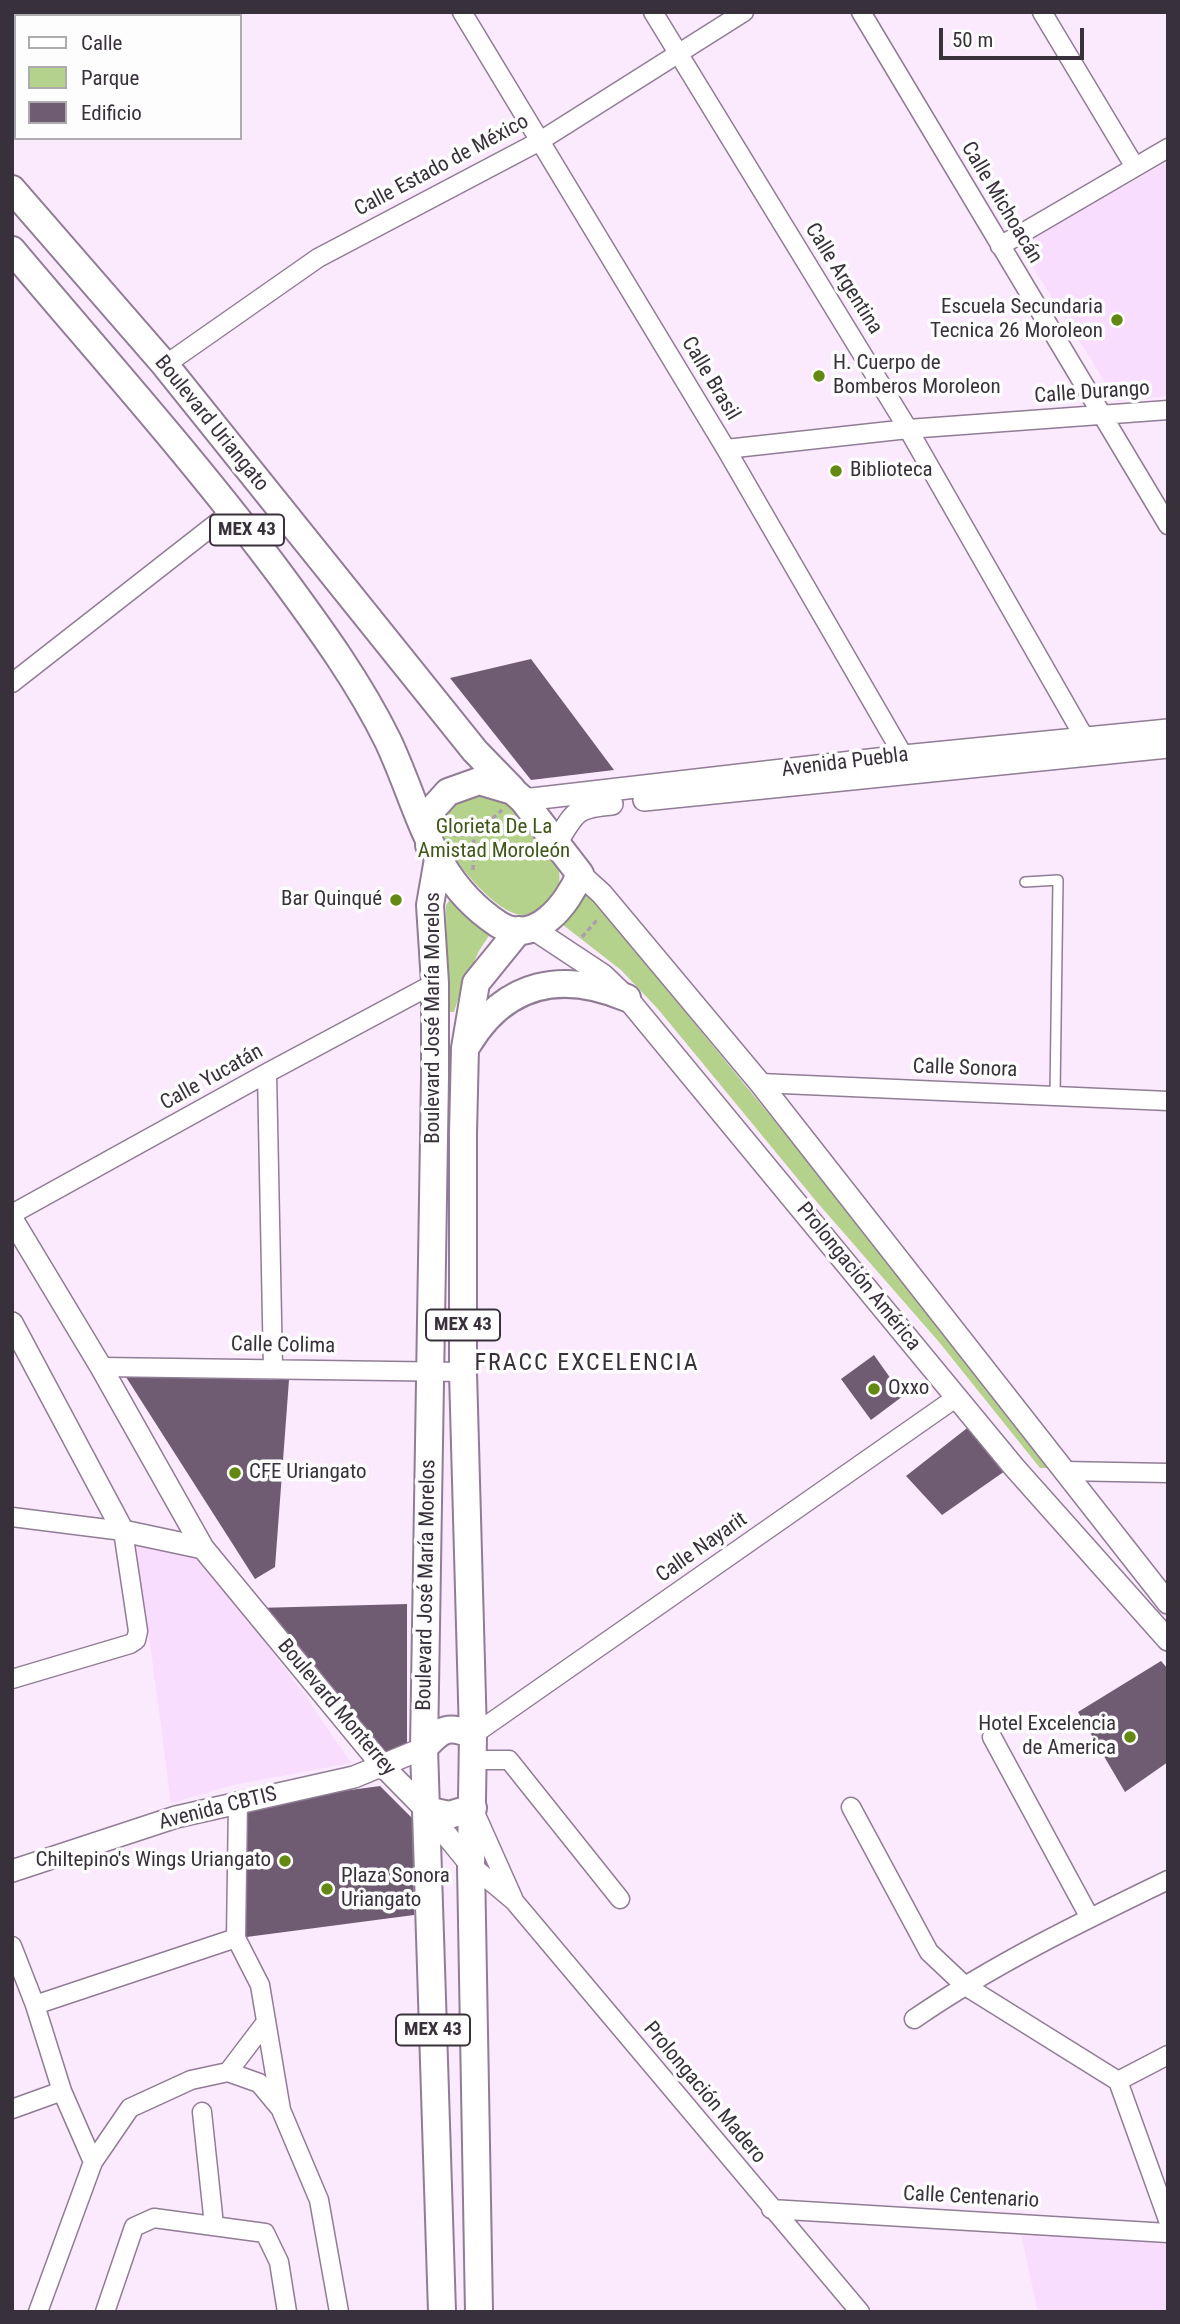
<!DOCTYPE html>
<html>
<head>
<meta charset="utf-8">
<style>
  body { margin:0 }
  #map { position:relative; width:1180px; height:2324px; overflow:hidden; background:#fbe9fe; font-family:"Roboto Condensed",sans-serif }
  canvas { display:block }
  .frame { position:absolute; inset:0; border:14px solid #38303a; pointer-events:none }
  .legend { position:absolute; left:14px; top:14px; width:228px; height:126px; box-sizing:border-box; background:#fdfdfd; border:2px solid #aeabaf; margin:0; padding:9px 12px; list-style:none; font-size:21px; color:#38303a }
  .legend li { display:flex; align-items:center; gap:14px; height:35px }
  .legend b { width:35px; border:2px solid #aeabaf }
  .scale { position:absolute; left:939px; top:28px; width:145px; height:32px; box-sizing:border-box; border:4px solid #38303a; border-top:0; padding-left:9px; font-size:21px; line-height:24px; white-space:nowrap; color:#38303a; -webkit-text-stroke:5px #fdfdfd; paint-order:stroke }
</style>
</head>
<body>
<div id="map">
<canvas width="1180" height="2324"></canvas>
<div class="frame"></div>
<ul class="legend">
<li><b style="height:9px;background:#fff"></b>Calle</li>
<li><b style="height:19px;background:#b4d28b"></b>Parque</li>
<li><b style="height:19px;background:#6f5c73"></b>Edificio</li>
</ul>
<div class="scale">50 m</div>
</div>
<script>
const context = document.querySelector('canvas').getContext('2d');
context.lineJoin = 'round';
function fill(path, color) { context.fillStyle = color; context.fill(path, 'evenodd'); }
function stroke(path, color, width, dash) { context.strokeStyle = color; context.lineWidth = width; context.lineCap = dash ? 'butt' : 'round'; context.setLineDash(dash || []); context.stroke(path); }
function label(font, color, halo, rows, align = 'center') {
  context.font = font + ' "Roboto Condensed",sans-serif'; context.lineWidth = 7; context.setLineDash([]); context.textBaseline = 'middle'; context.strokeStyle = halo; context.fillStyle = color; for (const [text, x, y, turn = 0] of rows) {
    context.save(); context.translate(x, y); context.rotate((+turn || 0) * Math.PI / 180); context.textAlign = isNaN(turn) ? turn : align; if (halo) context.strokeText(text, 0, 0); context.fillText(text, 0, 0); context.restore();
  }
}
const built = new Path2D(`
  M 1168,162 L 1168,396 L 1117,401 L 1019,245 Z
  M 133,1542 L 196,1551 L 304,1694 L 351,1763 L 233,1785 L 171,1803 L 151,1650 Z
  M 1021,2234 L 1168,2242 L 1168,2312 L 1038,2312 Z`);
const green = new Path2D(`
  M 498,788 L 559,866 C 560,886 561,896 543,908 C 537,911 531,915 523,915 C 498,915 455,864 446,842 C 443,835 439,817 440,810 C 441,806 444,804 446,800 Z
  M 586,891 L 923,1302 L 1052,1468 L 1040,1468 L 939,1342 L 816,1201 L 658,1009 L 621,970 L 558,921 Z
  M 452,897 L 490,934 L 479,951 L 460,993 L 454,1012 L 447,1012 L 446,905 Z`);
const building = new Path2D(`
  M 531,659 L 614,770 L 531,780 L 450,678 Z
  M 874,1355 L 903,1396 L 871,1420 L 841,1379 Z
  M 126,1377 L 289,1380 L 275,1567 L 255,1579 Z
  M 971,1425 L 1005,1471 L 942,1515 L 906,1476 Z
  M 407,1604 L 407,1744 L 374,1757 L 257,1608 Z
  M 1161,1661 L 1168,1669 L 1168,1762 L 1125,1792 L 1078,1712 Z
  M 380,1786 L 413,1819 L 414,1915 L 239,1938 L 240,1805 Z`);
const path = new Path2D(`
  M 452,835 L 474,835
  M 473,870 L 474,835 L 502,810
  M 582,937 L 598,919`);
const service = new Path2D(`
  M 1025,882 L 1058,880 L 1055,1095`);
const minor = new Path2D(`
  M 462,12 L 726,449 L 910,767
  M 653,12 L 908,429 L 1091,749
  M 861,12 L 1168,525
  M 1042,12 L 1135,167
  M 1000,246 L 1168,148
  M 165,365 L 318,258 L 540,141 L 744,12
  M 726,449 L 908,429 L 1168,410
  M 12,683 L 232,511
  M 267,1073 L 273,1368
  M 760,1083 L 1168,1101
  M 12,1214 L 267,1073 L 435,983
  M 101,1367 L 463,1372
  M 1063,1471 L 1168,1473
  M 12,1517 L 123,1531 L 138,1631 L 136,1640 L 130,1644 L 12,1679
  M 473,1735 L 957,1397
  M 992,1737 L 1090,1918
  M 473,1760 L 509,1760 L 620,1899
  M 238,1802 L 236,1938 L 260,1985 L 281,2110 L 319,2200 L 339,2312
  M 851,1807 L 929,1952 L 964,1985 L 1118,2081 L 1168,2220
  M 476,1815 L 513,1898
  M 471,1865 L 514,1901 L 860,2312
  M 12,1946 L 35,2005 L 62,2091 L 93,2162
  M 35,2005 L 236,1938
  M 914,2019 C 994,1964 1081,1922 1168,1880
  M 228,2072 L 266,2022
  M 1118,2081 L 1168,2055
  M 12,2109 L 62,2091
  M 202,2112 L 214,2225
  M 771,2209 L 1168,2233
  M 38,2312 L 93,2162 L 130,2108 L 191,2080 L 228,2072 L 259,2083 L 279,2107
  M 105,2312 L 134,2227 L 154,2218 L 265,2233 L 279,2262 L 287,2312`);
const tertiary = new Path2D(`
  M 523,800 L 904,756 L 1168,730
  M 644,800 L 1168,747
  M 557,842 C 575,812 575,807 612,804
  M 580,874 L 602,894 L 760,1083 L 1168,1603
  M 535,930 L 603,975 L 627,998 L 1014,1467 L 1168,1640
  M 12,1219 L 101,1367 L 203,1548 L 381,1764 L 426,1810 L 471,1865
  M 12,1323 L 123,1531 L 203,1548
  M 12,1871 L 176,1817 L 354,1777 L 424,1748`);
const primary = new Path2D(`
  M 12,189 L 165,365 L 475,751 L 512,789
  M 12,250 C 103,358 198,464 282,577 C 321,630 359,682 388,741 C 420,809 430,879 498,924 C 534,948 568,904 580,874 L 523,800 L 513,791 L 479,781 L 448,792 L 429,813 L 429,845
  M 438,859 L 430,905 L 435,983 L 435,1077 L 424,1748 L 442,2312
  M 468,1044 C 506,981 563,971 627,998
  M 424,1748 C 442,1728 448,1725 473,1735
  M 426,1810 L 449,1815 L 473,1808
  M 479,2312 L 471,1865 L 473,1735 L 463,1372 L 463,1133 L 465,1048 L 476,983 L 519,930`);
const markers = [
  [1117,320,7,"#638912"],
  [819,376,7,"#638912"],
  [836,471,7,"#638912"],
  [396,900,7,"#638912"],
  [874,1389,7,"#638912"],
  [235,1473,7,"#638912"],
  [1130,1737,7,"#638912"],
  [285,1861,7,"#638912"],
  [327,1889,7,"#638912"]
];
const shields = [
  [247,530,74],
  [463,1325,74],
  [433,2030,74]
];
const shieldNames = [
  ["MEX 43",247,530],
  ["MEX 43",463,1325],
  ["MEX 43",433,2030]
];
const streetNames = [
  ["Calle Estado de México",442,166,-28],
  ["Calle Michoacán",1001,203,59],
  ["Calle Argentina",843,279,58],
  ["Calle Brasil",710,379,59],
  ["Calle Durango",1092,393,-4],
  ["Boulevard Uriangato",211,424,51],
  ["Avenida Puebla",845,763,-7],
  ["Boulevard José María Morelos",434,1018,-90],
  ["Calle Sonora",965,1069,2],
  ["Calle Yucatán",212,1078,-29],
  ["Prolongación América",858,1277,51],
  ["Calle Colima",283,1346,1],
  ["Calle Nayarit",702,1548,-35],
  ["Boulevard José María Morelos",427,1585,-89],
  ["Boulevard Monterrey",336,1708,50],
  ["Avenida CBTIS",218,1809,-14],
  ["Prolongación Madero",704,2093,50],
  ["Calle Centenario",971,2198,3]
];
const poiNames = [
  ["Escuela Secundaria",1103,308,"right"],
  ["Tecnica 26 Moroleon",1103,332,"right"],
  ["H. Cuerpo de",833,364],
  ["Bomberos Moroleon",833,388],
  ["Biblioteca",850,471],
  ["Bar Quinqué",382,900,"right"],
  ["Oxxo",888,1389],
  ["CFE Uriangato",249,1473],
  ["Hotel Excelencia",1116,1725,"right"],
  ["de America",1116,1749,"right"],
  ["Chiltepino's Wings Uriangato",271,1861,"right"],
  ["Plaza Sonora",341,1877],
  ["Uriangato",341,1901]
];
const parkNames = [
  ["Glorieta De La",494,828],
  ["Amistad Moroleón",494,852]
];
const quarterNames = [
  ["FRACC EXCELENCIA",587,1364]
];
fill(built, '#f8ddfe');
fill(green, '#b4d28b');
fill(building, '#6f5c73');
stroke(service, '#917c95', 12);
stroke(minor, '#917c95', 21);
stroke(tertiary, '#917c95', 24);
stroke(primary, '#917c95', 30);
stroke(path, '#ac9eae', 3.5, [5, 3.5]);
stroke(service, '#fff', 9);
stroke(minor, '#fff', 18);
stroke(tertiary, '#fff', 21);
stroke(primary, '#fff', 26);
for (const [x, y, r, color] of markers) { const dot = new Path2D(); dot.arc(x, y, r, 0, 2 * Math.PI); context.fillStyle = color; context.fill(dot); stroke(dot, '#fdfdfd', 2.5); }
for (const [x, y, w] of shields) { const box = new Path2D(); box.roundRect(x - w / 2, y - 15.5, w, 31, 5); context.fillStyle = '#fdfdfd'; context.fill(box); stroke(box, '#38303a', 2); }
label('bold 19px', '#38303a', null, shieldNames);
label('21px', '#38303a', '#fdfdfd', streetNames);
label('21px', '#38303a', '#fdfdfd', poiNames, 'left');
label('21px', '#40571a', '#fdfdfd', parkNames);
context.letterSpacing = '2px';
label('24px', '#38303a', '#fdfdfd', quarterNames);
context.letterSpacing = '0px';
</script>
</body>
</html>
